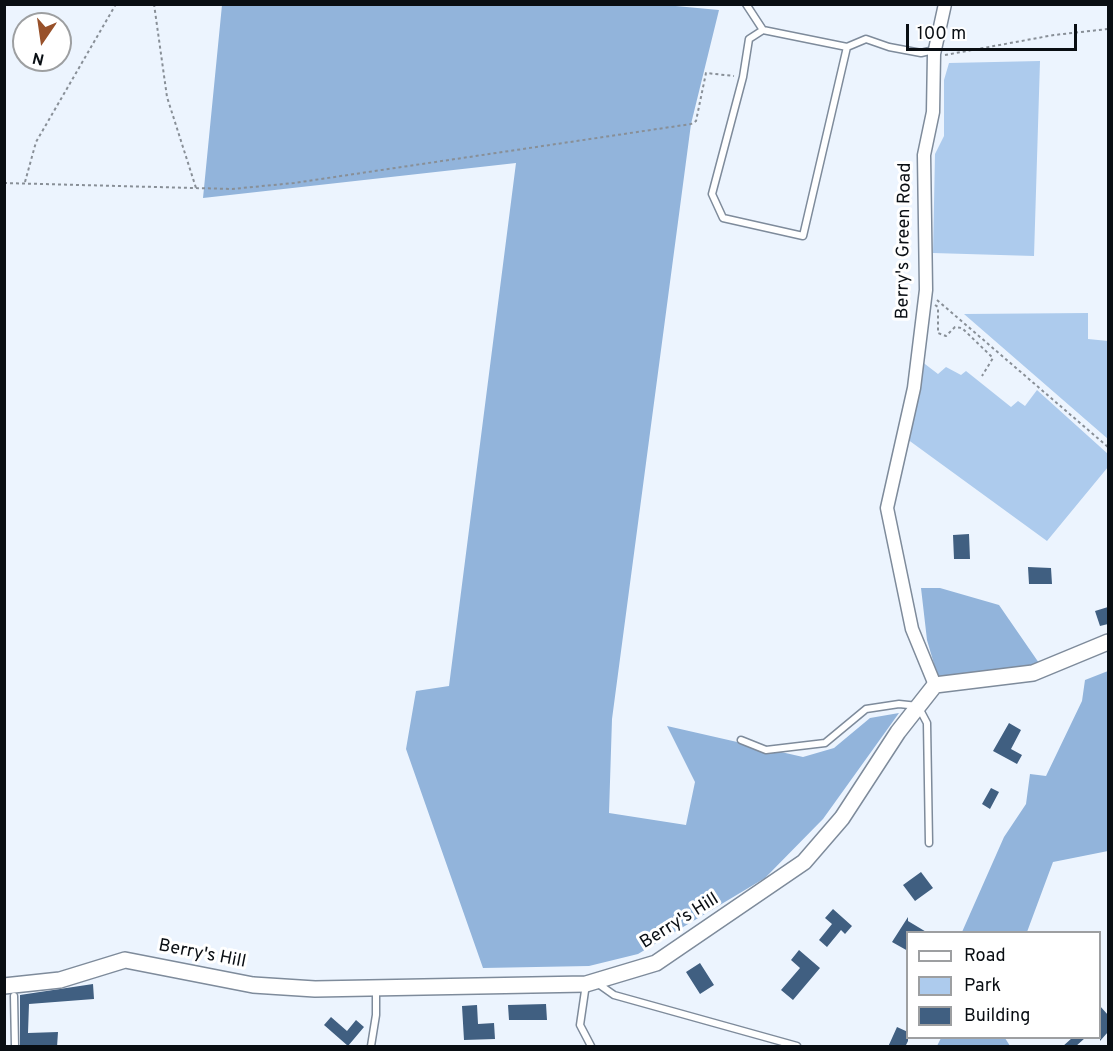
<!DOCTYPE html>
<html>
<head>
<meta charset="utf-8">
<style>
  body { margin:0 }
  #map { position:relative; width:1113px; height:1051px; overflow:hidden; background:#ecf4fe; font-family:Overpass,sans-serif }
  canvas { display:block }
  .frame { position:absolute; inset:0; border:6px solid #090e13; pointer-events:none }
  .legend { position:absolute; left:906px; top:931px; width:195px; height:108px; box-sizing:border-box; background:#fff; border:2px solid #9d9fa1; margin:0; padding:8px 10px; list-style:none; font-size:18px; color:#090e13 }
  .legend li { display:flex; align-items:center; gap:12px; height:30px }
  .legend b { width:30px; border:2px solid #9d9fa1 }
  .north { position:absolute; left:12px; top:12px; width:60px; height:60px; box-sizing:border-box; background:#fff; border:2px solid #9d9fa1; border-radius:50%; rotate:193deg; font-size:16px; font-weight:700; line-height:24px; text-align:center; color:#090e13 }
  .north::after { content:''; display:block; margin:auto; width:21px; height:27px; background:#98512a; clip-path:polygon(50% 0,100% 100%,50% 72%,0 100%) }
  .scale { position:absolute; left:906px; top:24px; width:171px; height:27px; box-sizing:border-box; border:3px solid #090e13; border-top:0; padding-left:8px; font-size:18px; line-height:21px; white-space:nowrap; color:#090e13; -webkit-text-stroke:4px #fff; paint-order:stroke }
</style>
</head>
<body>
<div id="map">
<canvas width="1113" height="1051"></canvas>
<div class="frame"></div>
<ul class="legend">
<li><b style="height:8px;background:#fff"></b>Road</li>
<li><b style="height:16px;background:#adcbed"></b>Park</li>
<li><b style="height:16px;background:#405f81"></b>Building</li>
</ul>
<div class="north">N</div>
<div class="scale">100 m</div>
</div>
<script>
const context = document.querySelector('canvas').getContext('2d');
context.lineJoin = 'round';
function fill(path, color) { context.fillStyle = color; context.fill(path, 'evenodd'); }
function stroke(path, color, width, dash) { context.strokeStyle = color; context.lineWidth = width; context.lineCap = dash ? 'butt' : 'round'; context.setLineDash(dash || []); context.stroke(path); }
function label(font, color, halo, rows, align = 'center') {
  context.font = font + ' Overpass,sans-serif'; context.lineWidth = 6; context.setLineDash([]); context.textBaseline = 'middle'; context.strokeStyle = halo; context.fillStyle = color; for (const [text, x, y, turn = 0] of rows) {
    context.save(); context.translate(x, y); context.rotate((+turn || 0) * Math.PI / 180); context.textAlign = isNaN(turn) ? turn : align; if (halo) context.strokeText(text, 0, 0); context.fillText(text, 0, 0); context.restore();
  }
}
const green = new Path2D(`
  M 1040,61 L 1034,256 L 933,253 L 935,154 L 944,136 L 944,80 L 949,63 Z
  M 1088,313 L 1088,339 L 1108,341 L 1108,439 L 964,314 Z
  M 921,361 L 938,374 L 946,367 L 961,375 L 966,371 L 1011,407 L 1018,401 L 1025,406 L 1037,390 L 1108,454 L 1108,467 L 1047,541 L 907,439 L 920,394 Z`);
const forest = new Path2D(`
  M 654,4 L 719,10 L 691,124 L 612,719 L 609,813 L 686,825 L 695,782 L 667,726 L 803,757 L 834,748 L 870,718 L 899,713 L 823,819 L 765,878 L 638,954 L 589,966 L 483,968 L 406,749 L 416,691 L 449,686 L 516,163 L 203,198 L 222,5 Z
  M 921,588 L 940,588 L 999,605 L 1039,663 L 1019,671 L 939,681 L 927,640 Z
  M 1108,671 L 1108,851 L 1053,862 L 1027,932 L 962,932 L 1004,837 L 1026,804 L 1030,774 L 1046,776 L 1082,701 L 1085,680 Z
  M 941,1038 L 1005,1038 L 1010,1046 L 937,1046 Z`);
const building = new Path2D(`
  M 969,534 L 970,559 L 954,559 L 953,535 Z
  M 1028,567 L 1051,568 L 1052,584 L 1029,584 Z
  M 1108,607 L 1108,624 L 1100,626 L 1095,611 Z
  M 1009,723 L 1021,730 L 1011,749 L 1022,755 L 1017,764 L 993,751 Z
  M 991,788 L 999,792 L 990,809 L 982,804 Z
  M 921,872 L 933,888 L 915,901 L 903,885 Z
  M 833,909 L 852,926 L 845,934 L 841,930 L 827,947 L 819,940 L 832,924 L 825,918 Z
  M 908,917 L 908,921 L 928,933 L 908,933 L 908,951 L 892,942 Z
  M 799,950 L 820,968 L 793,1000 L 781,990 L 800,968 L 791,960 Z
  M 700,963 L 714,985 L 700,994 L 686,972 Z
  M 93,984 L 94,999 L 29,1004 L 28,1033 L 58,1032 L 57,1047 L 20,1047 L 20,995 Z
  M 546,1004 L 547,1020 L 509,1020 L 508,1005 Z
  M 477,1005 L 478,1024 L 494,1023 L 495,1039 L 464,1040 L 462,1006 Z
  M 1100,1006 L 1108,1015 L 1108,1032 L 1100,1041 Z
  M 331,1017 L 347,1031 L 356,1020 L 364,1027 L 348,1046 L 324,1025 Z
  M 897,1027 L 908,1032 L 908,1041 L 905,1047 L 888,1047 Z
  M 1072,1038 L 1085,1038 L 1075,1047 L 1062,1047 Z`);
const path = new Path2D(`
  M 154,4 L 167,97 L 196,188
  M 945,55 L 1054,35 L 1108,29
  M 25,182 L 36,142 L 116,4
  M 4,183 L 232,189 L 294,183 L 691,124 L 696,121 L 706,73 L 734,76
  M 937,300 L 1108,447
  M 935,305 L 938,307 L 938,333 L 946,336 L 955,327 L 962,328 L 993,358 L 982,376`);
const service = new Path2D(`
  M 746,4 L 763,30
  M 847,47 L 803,236 L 723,218 L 712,194 L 743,77 L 749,39 L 763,30 L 847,47 L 866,39 L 889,47 L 921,53 L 934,50
  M 741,740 L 766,750 L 825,743 L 866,709 L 899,704 L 918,706 L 927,723 L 929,843
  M 597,983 L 614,995 L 797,1046
  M 586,984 L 580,1025 L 591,1046
  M 14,996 L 15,1046
  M 371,1046 L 376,1015 L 376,988`);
const minor = new Path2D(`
  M 935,685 L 912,629 L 887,508 L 914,388 L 926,290 L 924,155 L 933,112 L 934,54 L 945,4`);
const tertiary = new Path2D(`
  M 4,986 L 60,980 L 125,960 L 253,985 L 315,989 L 586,984 L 656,963 L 804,862 L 842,818 L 898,732 L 935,685 L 1033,673 L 1108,642`);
const streetNames = [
  ["Berry's Green Road",905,241,-89],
  ["Berry's Hill",680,922,-32],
  ["Berry's Hill",202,955,11]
];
fill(green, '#adcbed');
fill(forest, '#92b4db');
fill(building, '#405f81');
stroke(service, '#7e8b9b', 9);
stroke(minor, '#7e8b9b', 15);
stroke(tertiary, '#7e8b9b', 18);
stroke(path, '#888f97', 2, [3, 3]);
stroke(service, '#fff', 6);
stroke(minor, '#fff', 12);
stroke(tertiary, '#fff', 15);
label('18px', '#090e13', '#fff', streetNames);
</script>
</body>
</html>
